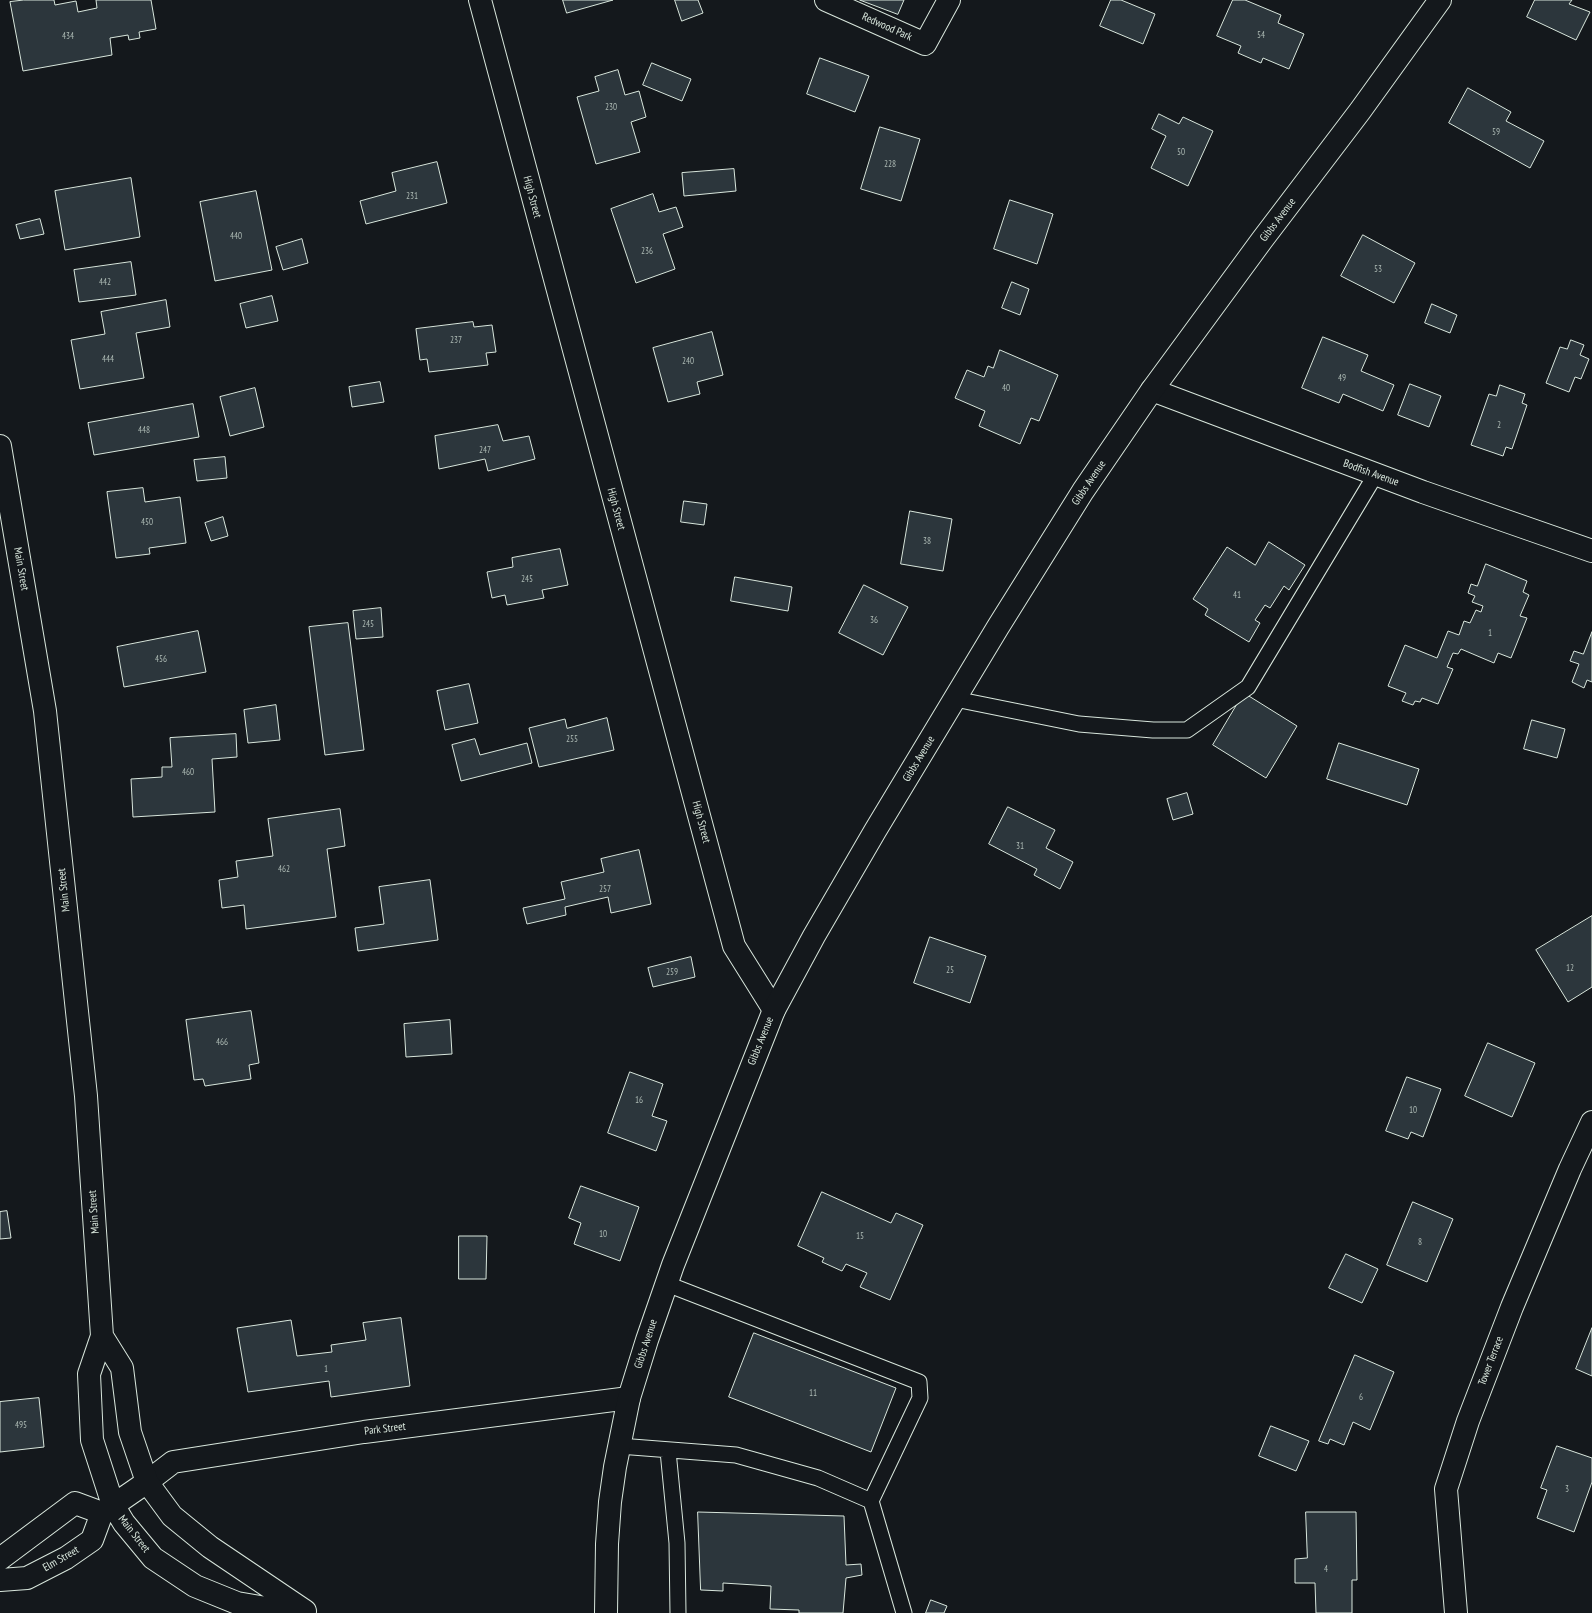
<!DOCTYPE html>
<html>
<head>
<meta charset="utf-8">
<style>
  body { margin:0 }
  canvas { display:block; background:#14181c }
</style>
</head>
<body>
<canvas width="1592" height="1613"></canvas>
<script>
const context = document.querySelector('canvas').getContext('2d');
context.lineJoin = 'round';
function fill(path, color) { context.fillStyle = color; context.fill(path, 'evenodd'); }
function stroke(path, color, width, dash) { context.strokeStyle = color; context.lineWidth = width; context.lineCap = dash ? 'butt' : 'round'; context.setLineDash(dash || []); context.stroke(path); }
function label(font, color, halo, rows, align = 'center') {
  context.font = font + ' "PT Sans Narrow",sans-serif'; context.lineWidth = 3; context.setLineDash([]); context.textBaseline = 'middle'; context.strokeStyle = halo; context.fillStyle = color; for (const [text, x, y, turn = 0] of rows) {
    context.save(); context.translate(x, y); context.rotate((+turn || 0) * Math.PI / 180); context.textAlign = isNaN(turn) ? turn : align; if (halo) context.strokeText(text, 0, 0); context.fillText(text, 0, 0); context.restore();
  }
}
const building = new Path2D(`
  M 24,0 L 54,0 L 55,5 L 76,1 L 78,12 L 97,8 L 96,0 L 151,0 L 156,29 L 139,32 L 140,38 L 129,40 L 128,35 L 110,38 L 112,55 L 23,71 L 10,2 Z
  M 563,0 L 613,0 L 567,13 Z
  M 675,0 L 698,0 L 703,13 L 682,21 Z
  M 860,0 L 904,0 L 898,14 Z
  M 1111,0 L 1121,0 L 1155,14 L 1143,44 L 1100,26 Z
  M 1233,0 L 1245,0 L 1281,15 L 1278,23 L 1304,34 L 1289,69 L 1263,58 L 1261,63 L 1238,53 L 1241,46 L 1217,36 Z
  M 1535,0 L 1572,0 L 1569,4 L 1590,12 L 1576,40 L 1527,17 Z
  M 820,58 L 869,76 L 855,112 L 807,94 Z
  M 652,63 L 691,79 L 682,101 L 643,85 Z
  M 618,70 L 625,95 L 639,91 L 646,117 L 631,122 L 640,152 L 596,164 L 577,97 L 599,91 L 595,77 Z
  M 1468,88 L 1511,112 L 1506,121 L 1544,141 L 1530,168 L 1449,123 Z
  M 1159,114 L 1179,124 L 1183,117 L 1213,131 L 1188,186 L 1151,168 L 1166,136 L 1152,129 Z
  M 880,127 L 920,139 L 901,201 L 861,189 Z
  M 437,162 L 447,203 L 366,224 L 360,201 L 396,191 L 392,173 Z
  M 734,169 L 736,191 L 684,196 L 682,173 Z
  M 131,178 L 140,237 L 65,250 L 55,191 Z
  M 256,191 L 272,270 L 215,281 L 200,202 Z
  M 653,194 L 659,212 L 676,207 L 683,227 L 663,234 L 675,269 L 636,283 L 611,209 Z
  M 1010,200 L 1053,214 L 1037,264 L 994,249 Z
  M 40,219 L 44,234 L 20,239 L 16,225 Z
  M 1363,235 L 1415,263 L 1394,303 L 1341,276 Z
  M 302,239 L 308,263 L 283,270 L 276,247 Z
  M 131,262 L 136,295 L 79,302 L 74,270 Z
  M 1012,282 L 1029,289 L 1020,315 L 1002,308 Z
  M 272,296 L 278,321 L 246,328 L 240,304 Z
  M 166,300 L 170,327 L 136,333 L 144,378 L 80,389 L 71,340 L 105,334 L 101,312 Z
  M 1432,304 L 1457,315 L 1450,333 L 1425,323 Z
  M 473,322 L 474,327 L 492,325 L 496,352 L 486,353 L 488,365 L 429,372 L 427,359 L 420,360 L 416,329 Z
  M 712,332 L 723,375 L 697,382 L 700,394 L 668,402 L 653,348 Z
  M 1323,337 L 1368,355 L 1361,371 L 1394,385 L 1383,411 L 1343,394 L 1339,403 L 1302,388 Z
  M 1571,340 L 1584,345 L 1580,355 L 1589,359 L 1581,379 L 1575,377 L 1569,392 L 1546,383 L 1560,347 L 1567,349 Z
  M 1000,350 L 1058,375 L 1039,421 L 1031,418 L 1020,444 L 979,426 L 985,411 L 955,398 L 967,370 L 984,377 L 988,366 L 993,368 Z
  M 380,382 L 384,402 L 352,407 L 349,387 Z
  M 1410,384 L 1441,396 L 1429,427 L 1398,415 Z
  M 1500,385 L 1525,394 L 1522,403 L 1527,405 L 1512,449 L 1506,447 L 1503,456 L 1471,445 L 1489,394 L 1496,396 Z
  M 255,388 L 264,427 L 230,436 L 220,397 Z
  M 193,404 L 199,437 L 94,455 L 88,423 Z
  M 498,425 L 503,441 L 529,436 L 535,459 L 488,471 L 485,459 L 439,469 L 435,436 Z
  M 225,457 L 227,478 L 197,481 L 194,460 Z
  M 143,488 L 145,502 L 180,497 L 186,543 L 149,548 L 150,554 L 116,558 L 107,492 Z
  M 684,501 L 707,504 L 704,525 L 681,522 Z
  M 910,511 L 952,519 L 943,571 L 901,564 Z
  M 223,517 L 228,536 L 211,541 L 205,523 Z
  M 1269,542 L 1305,565 L 1289,590 L 1284,586 L 1270,608 L 1265,605 L 1255,620 L 1260,623 L 1249,642 L 1205,615 L 1208,609 L 1193,599 L 1227,547 L 1255,565 Z
  M 560,549 L 568,585 L 542,590 L 544,598 L 507,605 L 505,595 L 492,598 L 487,572 L 513,567 L 512,558 Z
  M 1486,564 L 1527,581 L 1523,592 L 1529,595 L 1520,616 L 1527,618 L 1511,658 L 1498,653 L 1494,663 L 1461,649 L 1458,654 L 1453,653 L 1447,667 L 1453,669 L 1438,704 L 1422,698 L 1420,702 L 1415,701 L 1413,705 L 1402,701 L 1406,693 L 1388,686 L 1405,645 L 1437,658 L 1448,631 L 1459,635 L 1464,621 L 1470,623 L 1476,610 L 1481,612 L 1483,606 L 1472,602 L 1475,596 L 1468,593 L 1471,584 L 1477,586 Z
  M 735,577 L 792,587 L 788,611 L 731,601 Z
  M 864,585 L 908,607 L 883,655 L 839,633 Z
  M 381,608 L 383,637 L 356,639 L 353,611 Z
  M 348,623 L 364,750 L 325,755 L 309,627 Z
  M 198,631 L 206,672 L 124,687 L 117,647 Z
  M 1592,632 L 1592,682 L 1587,680 L 1584,688 L 1572,682 L 1579,664 L 1570,661 L 1574,651 L 1583,654 Z
  M 469,684 L 478,723 L 445,730 L 437,691 Z
  M 1244,693 L 1297,726 L 1266,778 L 1213,745 Z
  M 276,705 L 280,740 L 248,743 L 244,710 Z
  M 607,718 L 614,750 L 539,767 L 529,728 L 565,719 L 567,728 Z
  M 1532,720 L 1565,729 L 1557,758 L 1524,749 Z
  M 236,734 L 237,757 L 212,759 L 215,812 L 133,817 L 131,779 L 162,777 L 162,767 L 172,767 L 170,738 Z
  M 475,739 L 480,755 L 527,743 L 532,763 L 461,781 L 452,745 Z
  M 1339,743 L 1419,769 L 1407,805 L 1327,779 Z
  M 1187,793 L 1193,814 L 1173,820 L 1167,799 Z
  M 1008,807 L 1055,830 L 1046,848 L 1073,862 L 1060,889 L 1034,875 L 1037,869 L 989,844 Z
  M 340,809 L 345,846 L 327,849 L 336,917 L 246,929 L 244,905 L 222,908 L 219,880 L 238,877 L 236,861 L 273,856 L 268,819 Z
  M 639,850 L 651,904 L 611,913 L 608,897 L 565,907 L 566,915 L 527,924 L 523,908 L 565,899 L 561,882 L 604,872 L 601,859 Z
  M 430,880 L 438,940 L 358,951 L 355,928 L 384,924 L 379,887 Z
  M 1592,916 L 1592,987 L 1568,1002 L 1536,950 Z
  M 930,937 L 986,956 L 970,1003 L 914,983 Z
  M 691,957 L 695,977 L 653,987 L 648,968 Z
  M 251,1011 L 259,1063 L 249,1065 L 251,1079 L 205,1086 L 203,1079 L 194,1080 L 186,1020 Z
  M 450,1020 L 452,1054 L 406,1057 L 404,1024 Z
  M 1488,1043 L 1535,1063 L 1512,1117 L 1465,1096 Z
  M 630,1072 L 663,1084 L 652,1116 L 667,1121 L 656,1151 L 608,1133 Z
  M 1407,1077 L 1441,1089 L 1423,1137 L 1411,1132 L 1408,1139 L 1386,1131 Z
  M 581,1186 L 639,1207 L 620,1261 L 574,1244 L 581,1223 L 569,1218 Z
  M 822,1192 L 891,1223 L 896,1213 L 923,1225 L 890,1300 L 860,1287 L 867,1273 L 846,1264 L 842,1271 L 822,1262 L 824,1258 L 798,1246 Z
  M 1413,1202 L 1453,1219 L 1427,1282 L 1387,1265 Z
  M 7,1211 L 11,1238 L 0,1239 L 0,1212 Z
  M 459,1236 L 487,1236 L 486,1279 L 459,1279 Z
  M 1346,1254 L 1378,1269 L 1362,1303 L 1329,1288 Z
  M 401,1318 L 410,1386 L 331,1397 L 329,1381 L 248,1392 L 237,1328 L 291,1320 L 297,1356 L 332,1352 L 331,1345 L 366,1340 L 363,1323 Z
  M 1592,1328 L 1592,1376 L 1576,1369 Z
  M 754,1333 L 896,1388 L 871,1452 L 729,1397 Z
  M 1355,1355 L 1394,1372 L 1370,1430 L 1353,1422 L 1344,1445 L 1330,1439 L 1328,1444 L 1319,1441 Z
  M 39,1398 L 44,1447 L 0,1452 L 0,1402 Z
  M 1271,1426 L 1309,1441 L 1296,1471 L 1259,1456 Z
  M 1557,1446 L 1592,1458 L 1592,1482 L 1574,1532 L 1537,1518 L 1547,1490 L 1541,1488 Z
  M 698,1512 L 844,1516 L 846,1565 L 861,1564 L 862,1575 L 846,1578 L 843,1613 L 799,1613 L 799,1610 L 770,1609 L 771,1586 L 723,1583 L 723,1591 L 701,1590 Z
  M 1306,1512 L 1356,1512 L 1357,1580 L 1352,1580 L 1352,1613 L 1316,1613 L 1315,1583 L 1295,1583 L 1295,1559 L 1307,1558 Z
  M 931,1600 L 947,1606 L 944,1613 L 926,1613 Z`);
const service = new Path2D(`
  M 955,699 L 1079,724 L 1153,730 L 1187,730 L 1248,687 L 1376,474
  M 619,1446 L 736,1455 L 818,1478 L 871,1501 L 920,1398 L 919,1382 L 667,1284
  M 668,1451 L 677,1543 L 678,1613
  M 871,1501 L 904,1613`);
const minor = new Path2D(`
  M 480,0 L 734,946 L 774,1010
  M 826,0 L 925,44 L 949,0
  M 1152,390 L 1423,492 L 1592,551
  M 147,1482 L 173,1462 L 364,1432 L 629,1398
  M 1456,1613 L 1446,1489 L 1468,1421 L 1512,1307 L 1570,1169 L 1592,1122`);
const secondary = new Path2D(`
  M 0,446 L 45,711 L 86,1096 L 102,1336 L 89,1374 L 92,1440 L 113,1505 L 124,1523 L 153,1558 L 195,1586 L 237,1603 L 295,1613
  M 102,1336 L 122,1368 L 130,1432 L 147,1482 L 158,1497 L 172,1516 L 210,1547 L 305,1611
  M 0,1559 L 75,1503 L 102,1513
  M 0,1580 L 27,1578 L 66,1558 L 92,1540 L 102,1513 L 147,1482
  M 606,1613 L 607,1544 L 610,1502 L 615,1467 L 629,1398 L 647,1340 L 673,1265 L 774,1010 L 814,936 L 875,831 L 998,627 L 1083,491 L 1152,390 L 1262,240 L 1360,111 L 1440,0`);
const numberNames = [
  ["54",1261,35],
  ["434",68,36],
  ["230",611,107],
  ["59",1496,132],
  ["50",1181,152],
  ["228",890,164],
  ["231",412,196],
  ["440",236,236],
  ["236",647,251],
  ["53",1378,269],
  ["442",105,282],
  ["237",456,340],
  ["444",108,359],
  ["240",688,361],
  ["49",1342,378],
  ["40",1006,388],
  ["2",1499,425],
  ["448",144,430],
  ["247",485,450],
  ["450",147,522],
  ["38",927,541],
  ["245",527,579],
  ["41",1237,595],
  ["36",874,620],
  ["245",368,624],
  ["1",1490,633],
  ["456",161,659],
  ["255",572,739],
  ["460",188,772],
  ["31",1020,846],
  ["462",284,869],
  ["257",605,889],
  ["12",1570,968],
  ["25",950,970],
  ["259",672,972],
  ["466",222,1042],
  ["16",639,1100],
  ["10",1413,1110],
  ["10",603,1234],
  ["15",860,1236],
  ["8",1420,1242],
  ["1",326,1369],
  ["11",813,1393],
  ["6",1361,1397],
  ["495",21,1425],
  ["3",1567,1489],
  ["4",1326,1569]
];
const streetNames = [
  ["Redwood Park",887,27,24],
  ["High Street",532,197,75],
  ["Gibbs Avenue",1278,220,-53],
  ["Bodfish Avenue",1371,473,20],
  ["Gibbs Avenue",1089,483,-56],
  ["High Street",616,509,75],
  ["Main Street",21,569,80],
  ["Gibbs Avenue",919,759,-59],
  ["High Street",701,822,75],
  ["Main Street",64,890,-96],
  ["Gibbs Avenue",761,1041,-68],
  ["Main Street",94,1212,-94],
  ["Gibbs Avenue",646,1344,-72],
  ["Tower Terrace",1491,1361,-69],
  ["Park Street",385,1429,-7],
  ["Main Street",134,1534,52],
  ["Elm Street",61,1559,-30]
];
fill(building, '#2c363c');
stroke(building, '#d8e6dc', 1);
stroke(service, '#d8e6dc', 17);
stroke(minor, '#d8e6dc', 24);
stroke(secondary, '#d8e6dc', 24);
stroke(service, '#14181c', 15);
stroke(minor, '#14181c', 22);
stroke(secondary, '#14181c', 22);
label('9px', '#adbab4', null, numberNames);
label('11px', '#d8e6dc', '#14181c', streetNames);
</script>
</body>
</html>
